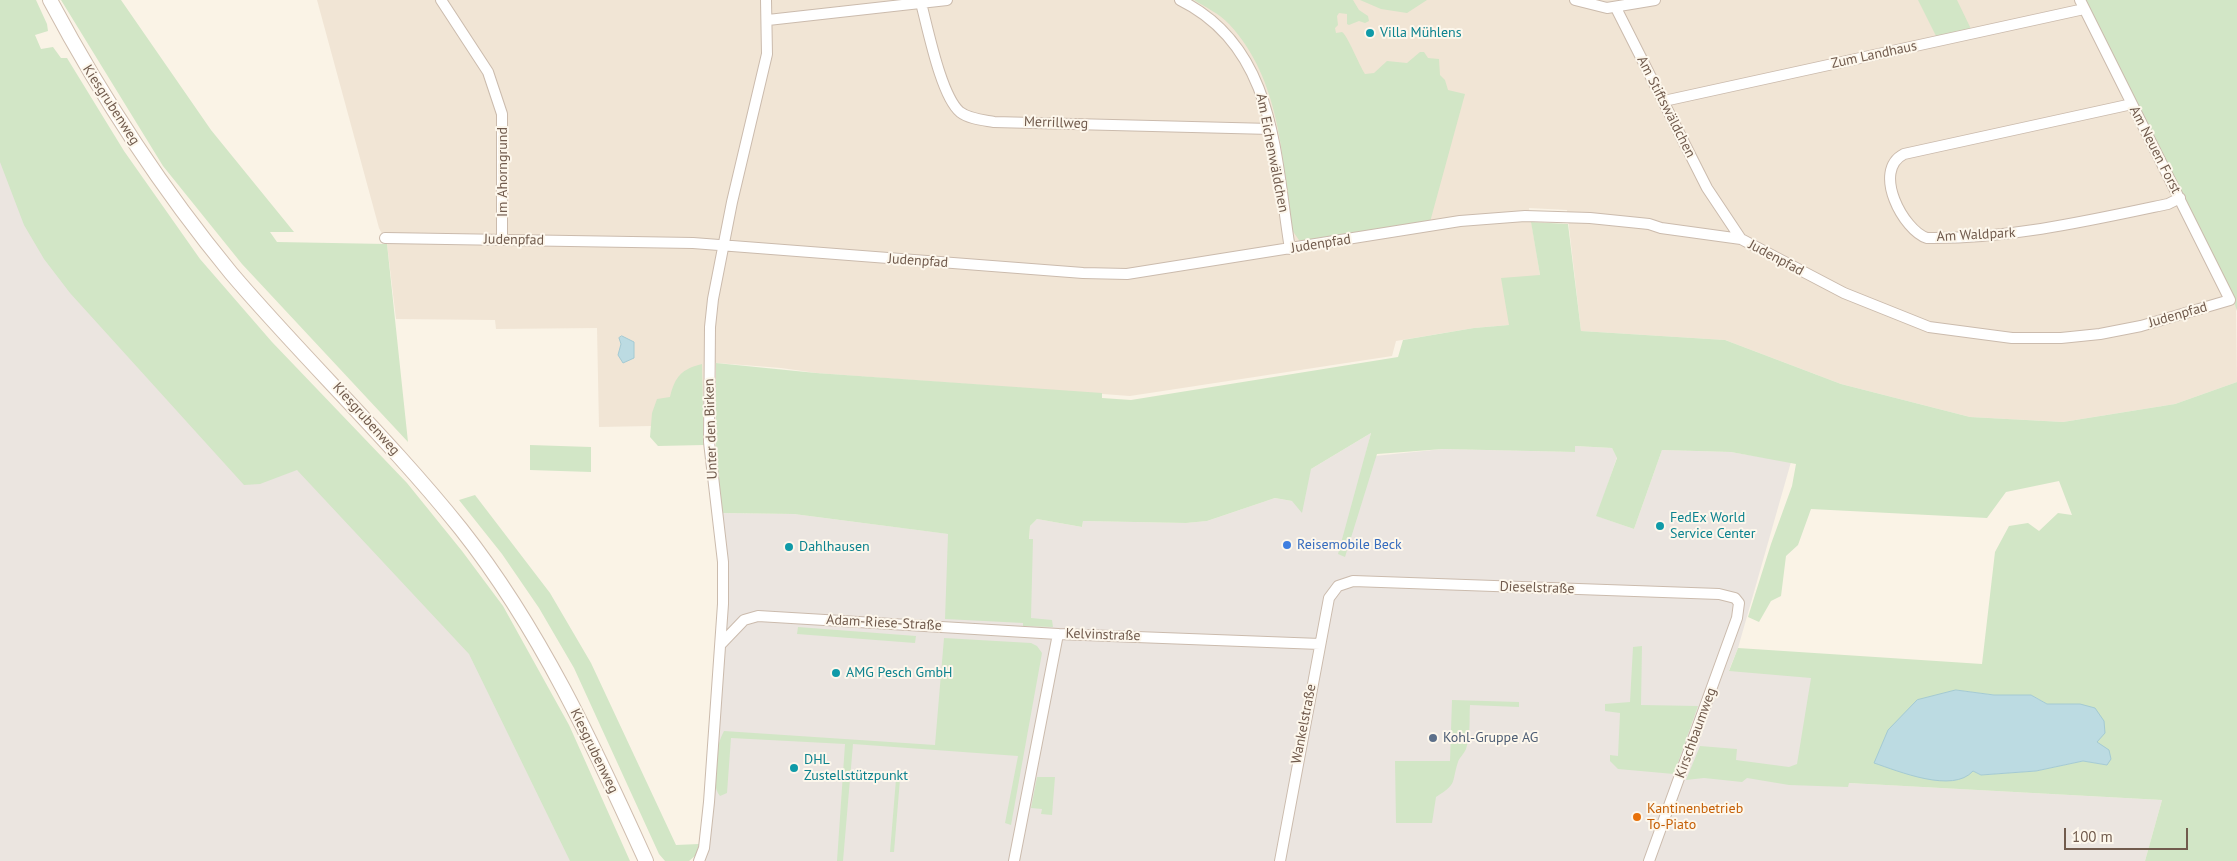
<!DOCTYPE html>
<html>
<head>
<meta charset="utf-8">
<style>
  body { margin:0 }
  #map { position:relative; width:2237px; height:861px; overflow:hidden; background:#faf3e6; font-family:"PT Sans",sans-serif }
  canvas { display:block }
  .scale { position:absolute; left:2064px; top:828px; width:124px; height:22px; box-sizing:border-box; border:2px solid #715b4d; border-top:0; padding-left:6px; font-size:15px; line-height:18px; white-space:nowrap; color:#715b4d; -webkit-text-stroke:4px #fdf7ec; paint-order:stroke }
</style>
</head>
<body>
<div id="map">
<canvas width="2237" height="861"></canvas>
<div class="scale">100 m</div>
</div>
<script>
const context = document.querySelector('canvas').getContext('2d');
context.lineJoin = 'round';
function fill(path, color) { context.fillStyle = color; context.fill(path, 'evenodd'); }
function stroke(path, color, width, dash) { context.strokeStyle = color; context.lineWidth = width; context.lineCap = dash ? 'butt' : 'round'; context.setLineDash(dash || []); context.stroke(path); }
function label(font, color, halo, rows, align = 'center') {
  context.font = font + ' "PT Sans",sans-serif'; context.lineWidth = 4; context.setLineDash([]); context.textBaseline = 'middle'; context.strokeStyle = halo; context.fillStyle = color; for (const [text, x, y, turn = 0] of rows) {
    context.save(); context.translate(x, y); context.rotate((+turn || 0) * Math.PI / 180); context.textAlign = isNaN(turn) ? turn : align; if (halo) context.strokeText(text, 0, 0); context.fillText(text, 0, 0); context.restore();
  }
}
const residential = new Path2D(`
  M 317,0 L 2085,0 L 2236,303 L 2237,382 L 2175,404 L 2063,422 L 1970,417 L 1841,384 L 1725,340 L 1581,331 L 1567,210 L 1529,208 L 1540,275 L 1509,325 L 1474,328 L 1396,341 L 1392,356 L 1130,396 L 816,373 L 781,368 L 704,362 L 703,425 L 599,427 L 597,328 L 496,329 L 495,320 L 396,319 L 387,244 L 379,228 Z`);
const industrial = new Path2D(`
  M 0,85 L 493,647 L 579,861 L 0,861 Z
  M 1371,433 L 1365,457 L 1443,449 L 1575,452 L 1575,446 L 1612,448 L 1617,457 L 1597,516 L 1634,529 L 1662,450 L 1731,452 L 1791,462 L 1738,648 L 1729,670 L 1853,681 L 1849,783 L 2162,800 L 2145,861 L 705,861 L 708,847 L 722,513 L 794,514 L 949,534 L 1024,622 L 1030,526 L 1037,519 L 1082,527 L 1083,521 L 1186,523 L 1207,521 L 1275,498 L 1292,501 L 1311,469 Z`);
const green = new Path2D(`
  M 0,0 L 36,0 L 47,24 L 48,31 L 35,35 L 41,49 L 53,47 L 61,58 L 67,58 L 124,151 L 200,259 L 272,342 L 407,483 L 462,551 L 503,606 L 569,725 L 630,861 L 570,861 L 469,654 L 297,470 L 260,484 L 244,485 L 70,293 L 44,259 L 24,225 L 0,162 Z
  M 61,0 L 121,0 L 211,130 L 294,232 L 270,232 L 277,242 L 387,244 L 408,442 L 242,264 L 163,166 Z
  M 1194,0 L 1353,0 L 1359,10 L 1368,16 L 1369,21 L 1365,23 L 1359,21 L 1349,25 L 1347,24 L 1347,14 L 1339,13 L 1337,16 L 1338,25 L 1335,28 L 1336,33 L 1342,32 C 1348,36 1359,65 1365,74 L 1374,73 L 1387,61 L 1407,63 L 1420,52 L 1424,52 L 1428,58 L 1439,59 L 1440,75 L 1445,80 L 1448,90 L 1465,94 L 1430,222 L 1301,243 L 1292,230 C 1282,158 1281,80 1229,24 C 1220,14 1205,7 1194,0 Z
  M 1360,0 L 1427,0 L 1407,13 L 1381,9 Z
  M 1918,0 L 1957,0 L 1971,29 L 1936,36 Z
  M 2085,0 L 2237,0 L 2237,311 L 2229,287 Z
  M 1531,222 L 1568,224 L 1581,331 L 1725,340 L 1841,384 L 1970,417 L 2063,422 L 2175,404 L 2237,382 L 2237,861 L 2145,861 L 2162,800 L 1849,783 L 1848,787 L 1789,785 L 1747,778 L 1742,782 L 1704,778 L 1686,780 L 1700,746 L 1737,749 L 1736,760 L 1789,767 L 1797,764 L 1811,678 L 1729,671 L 1738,648 L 1982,664 L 1995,552 L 2009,526 L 2028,523 L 2039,531 L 2058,513 L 2072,515 L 2059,481 L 2006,492 L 1987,518 L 1811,509 L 1798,545 L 1786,556 L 1781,596 L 1771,601 L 1759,622 L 1748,617 L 1771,544 L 1792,486 L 1796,464 L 1731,452 L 1662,450 L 1634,529 L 1596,516 L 1617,458 L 1612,448 L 1575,446 L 1575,452 L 1443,449 L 1377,454 L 1345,557 L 1338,554 L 1371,433 L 1311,469 L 1302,513 L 1292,501 L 1275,498 L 1207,521 L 1186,523 L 1083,521 L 1082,527 L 1037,519 L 1030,526 L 1029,539 L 1033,539 L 1031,618 L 1052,620 L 1053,627 L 1023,626 L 1023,623 L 945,619 L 948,534 L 794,514 L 722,513 L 716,468 L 716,363 L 816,373 L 1102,393 L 1102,398 L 1131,400 L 1398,357 L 1403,340 L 1474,328 L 1509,325 L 1501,278 L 1540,275 ZM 1956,690 L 1994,695 L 2031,695 L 2047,704 L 2080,704 L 2107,765 L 2083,761 L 2036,771 L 1981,775 L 1973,771 Z
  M 702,364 L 704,445 L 658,446 L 650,437 L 652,413 L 657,399 L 670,397 C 675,376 682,369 702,364 Z
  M 530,445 L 591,447 L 591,472 L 530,470 Z
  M 475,495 L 550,593 L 591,663 L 676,845 L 699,844 L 696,855 L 689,861 L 665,861 L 659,854 L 574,668 L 539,608 L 502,554 L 459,500 Z
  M 798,627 L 916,636 L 915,643 L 797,634 Z
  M 944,638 L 1031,643 L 1037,646 L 1042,653 L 1011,825 L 1005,823 L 1018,756 L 853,744 L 843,861 L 837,861 L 845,744 L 731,738 L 727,793 L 720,796 C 709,783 716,745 724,731 L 935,745 Z
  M 1642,646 L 1641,705 L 1698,706 L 1674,774 L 1618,769 L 1610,761 L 1610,755 L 1618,756 L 1620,713 L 1605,711 L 1605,704 L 1630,702 L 1633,647 Z
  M 1452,700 L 1519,702 L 1519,707 L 1470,705 C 1469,720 1471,734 1466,749 C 1464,754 1459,758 1458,762 C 1451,784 1458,783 1436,797 L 1432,823 L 1396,823 L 1395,761 L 1450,761 Z
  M 1037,777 L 1055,777 L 1052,815 L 1041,814 L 1042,809 L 1031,808 Z
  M 896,779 L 900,779 L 894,852 L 890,852 Z`);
const water = new Path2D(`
  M 622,336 L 634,342 L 634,358 L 623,363 L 618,355 L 621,344 L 619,338 Z
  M 1956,690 L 1994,695 L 2031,695 L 2047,704 L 2080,704 L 2095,708 L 2104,721 L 2105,733 L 2097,742 L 2109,750 L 2111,759 L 2107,765 L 2083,761 L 2036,771 L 1981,775 L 1973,771 C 1953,794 1898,771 1874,763 L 1888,730 L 1917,700 Z`);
const street = new Path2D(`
  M 441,0 L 488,72 L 502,114 L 502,240
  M 1180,0 C 1276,47 1275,157 1290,249
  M 1575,0 L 1607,8 L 1655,0
  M 921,3 C 928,29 941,96 960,112 C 969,119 983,120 994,122 L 1271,129
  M 1616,8 L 1707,188 L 1741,239
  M 768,20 L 947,0
  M 1664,101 L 2084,9
  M 2132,104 L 1904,154 C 1871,171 1904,231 1927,238 C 2009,239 2088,221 2168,204 L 2180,198
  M 385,238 L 693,243 L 1083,273 L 1127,274 L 1460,221 L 1525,216 L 1590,218 L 1649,224 L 1661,228 L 1741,239 L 1844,293 L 1929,327 L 2012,338 L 2061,338 L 2100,334 L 2141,326 L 2230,300 L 2080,0
  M 721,644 L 744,620 L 758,616 L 1058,634 L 1320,644
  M 699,861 L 704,848 L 709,802 L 723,604 L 723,562 L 709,442 L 710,327 L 713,299 L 732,202 L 767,54 L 766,0
  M 1014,861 L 1058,634
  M 1280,861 L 1329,598 L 1338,586 L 1353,581 L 1719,594 L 1735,598 L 1739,603 L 1737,618 L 1649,861`);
const secondary = new Path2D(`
  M 50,0 C 101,96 162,189 231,273 C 305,360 389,439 461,529 C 540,629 594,746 646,861`);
const markers = [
  [1370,33,5,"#0f9aa8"],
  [1660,526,5,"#0f9aa8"],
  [1287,545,5,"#3f7fe0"],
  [789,547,5,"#0f9aa8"],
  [836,673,5,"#0f9aa8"],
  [1433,738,5,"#5c6f8a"],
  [794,768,5,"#0f9aa8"],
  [1637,817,5,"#e8710a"]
];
const cultureNames = [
  ["Villa Mühlens",1380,33],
  ["FedEx World",1670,518],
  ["Service Center",1670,534],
  ["Dahlhausen",799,547],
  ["AMG Pesch GmbH",846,673],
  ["DHL",804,760],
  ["Zustellstützpunkt",804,776]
];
const streetNames = [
  ["Zum Landhaus",1874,55,-12],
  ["Kiesgrubenweg",111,105,57],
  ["Am Stiftswäldchen",1666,107,63],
  ["Merrillweg",1056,123,2],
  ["Am Neuen Forst",2155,150,63],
  ["Am Eichenwäldchen",1272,153,79],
  ["Im Ahorngrund",503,172,-90],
  ["Am Waldpark",1976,235,-3],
  ["Judenpfad",514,240,1],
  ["Judenpfad",1321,244,-9],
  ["Judenpfad",1776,258,28],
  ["Judenpfad",918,261,4],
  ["Judenpfad",2178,315,-16],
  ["Kiesgrubenweg",366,419,48],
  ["Unter den Birken",711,429,-92],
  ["Dieselstraße",1537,588,2],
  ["Adam-Riese-Straße",884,623,3],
  ["Kelvinstraße",1103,635,2],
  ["Wankelstraße",1304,724,-79],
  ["Kirschbaumweg",1696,733,-70],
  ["Kiesgrubenweg",594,751,64]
];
const shopNames = [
  ["Reisemobile Beck",1297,545]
];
const serviceNames = [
  ["Kohl-Gruppe AG",1443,738]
];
const foodNames = [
  ["Kantinenbetrieb",1647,809],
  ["To-Piato",1647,825]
];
fill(residential, '#f1e5d5');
fill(industrial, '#ebe5e0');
fill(green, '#d2e6c6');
fill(water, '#bcdbe2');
stroke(water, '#a4cad3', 1);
stroke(street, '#cbbbad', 12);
stroke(secondary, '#cfbdae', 16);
stroke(street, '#fff', 10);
stroke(secondary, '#fff', 14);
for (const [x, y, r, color] of markers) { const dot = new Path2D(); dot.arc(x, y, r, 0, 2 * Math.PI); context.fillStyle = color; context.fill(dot); stroke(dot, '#fdf7ec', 2); }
label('14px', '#0d838f', '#fdf7ec', cultureNames, 'left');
label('14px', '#715b4d', '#fdf7ec', streetNames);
label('14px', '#366cbe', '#fdf7ec', shopNames, 'left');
label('14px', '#4e5e75', '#fdf7ec', serviceNames, 'left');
label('14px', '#c56008', '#fdf7ec', foodNames, 'left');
</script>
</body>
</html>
